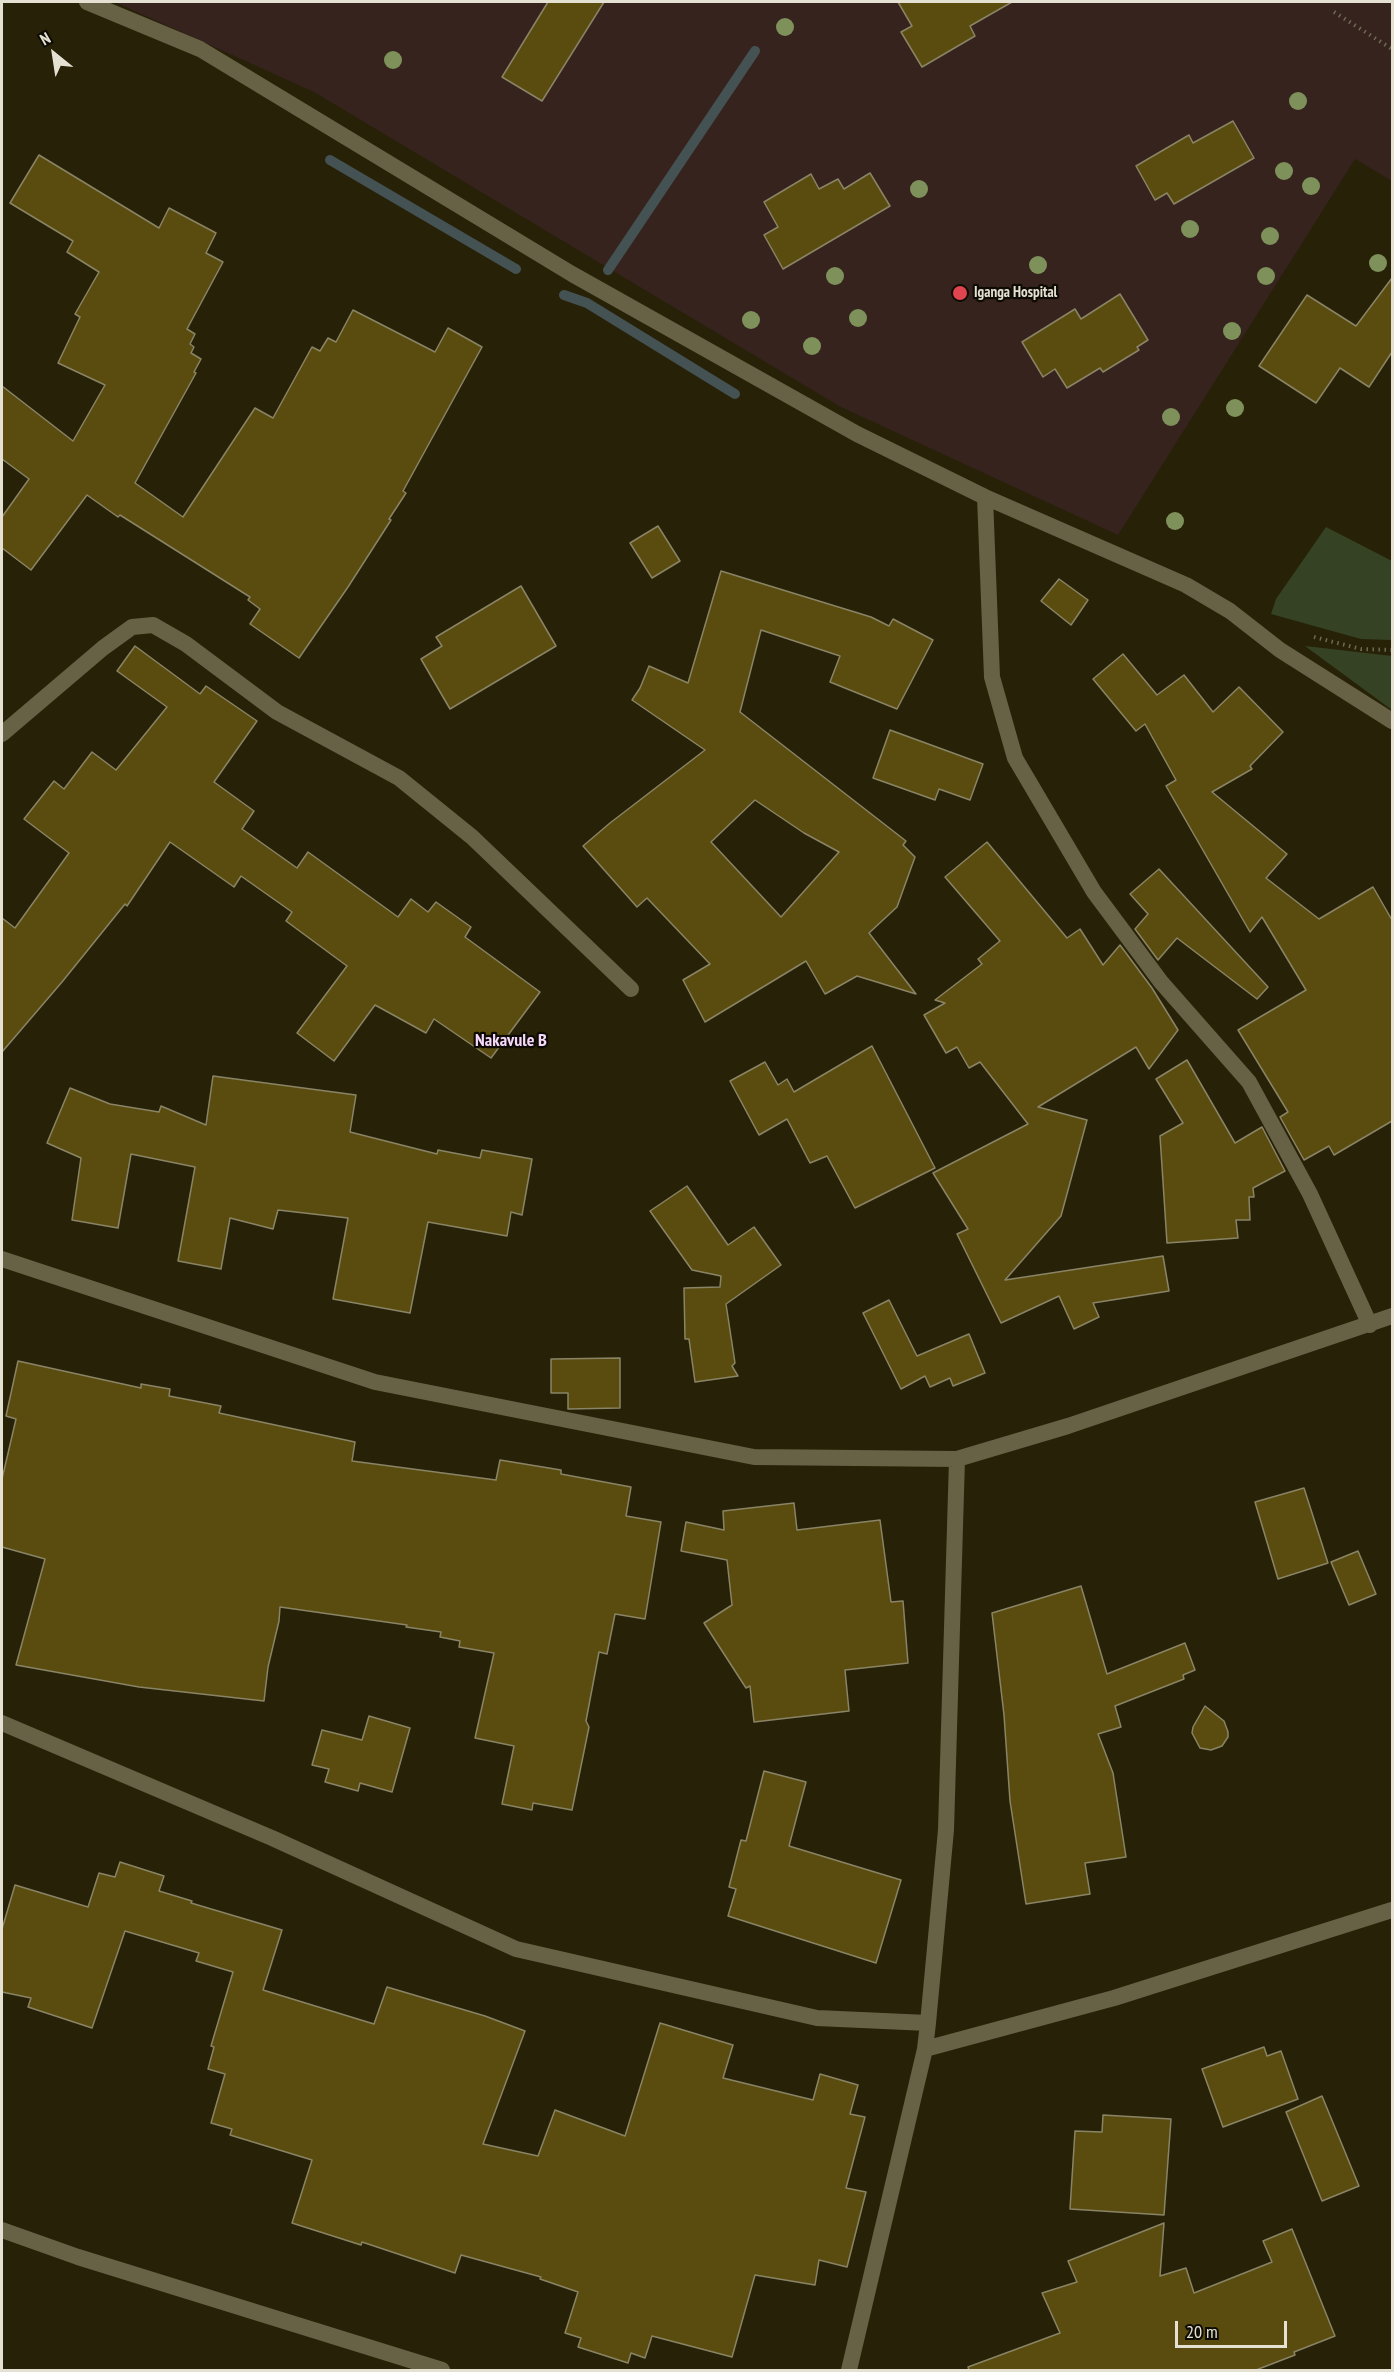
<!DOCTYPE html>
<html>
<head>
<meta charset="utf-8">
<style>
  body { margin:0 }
  #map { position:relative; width:1394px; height:2372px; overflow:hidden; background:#272107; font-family:"PT Sans Narrow",sans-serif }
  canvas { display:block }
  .frame { position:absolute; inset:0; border:3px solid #e5e1d2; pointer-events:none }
  .north { position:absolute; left:24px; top:24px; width:60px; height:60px; -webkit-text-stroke:4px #0d0b03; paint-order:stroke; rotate:330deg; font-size:16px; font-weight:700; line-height:24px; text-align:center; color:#e5e1d2 }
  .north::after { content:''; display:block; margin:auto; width:21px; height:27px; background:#e5e1d2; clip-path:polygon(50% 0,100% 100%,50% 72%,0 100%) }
  .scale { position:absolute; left:1175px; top:2321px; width:112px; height:27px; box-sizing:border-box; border:3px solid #e5e1d2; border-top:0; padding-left:8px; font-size:18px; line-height:21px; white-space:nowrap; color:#e5e1d2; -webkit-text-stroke:4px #0d0b03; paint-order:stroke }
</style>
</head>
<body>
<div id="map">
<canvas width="1394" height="2372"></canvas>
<div class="frame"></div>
<div class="north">N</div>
<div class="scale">20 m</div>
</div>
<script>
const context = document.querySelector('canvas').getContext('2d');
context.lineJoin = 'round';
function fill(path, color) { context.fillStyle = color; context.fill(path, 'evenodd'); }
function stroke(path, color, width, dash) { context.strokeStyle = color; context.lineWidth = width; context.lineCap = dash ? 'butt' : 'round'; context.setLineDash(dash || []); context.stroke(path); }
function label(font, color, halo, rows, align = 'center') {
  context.font = font + ' "PT Sans Narrow",sans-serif'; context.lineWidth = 4.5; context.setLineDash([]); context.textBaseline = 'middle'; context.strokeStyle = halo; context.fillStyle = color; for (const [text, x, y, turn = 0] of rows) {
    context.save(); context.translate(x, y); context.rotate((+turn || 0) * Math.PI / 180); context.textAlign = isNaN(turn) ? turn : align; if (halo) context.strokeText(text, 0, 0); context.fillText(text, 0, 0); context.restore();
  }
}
const medical = new Path2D(`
  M 115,2 L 1392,2 L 1392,181 L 1355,159 L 1118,535 L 839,406 L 314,92 Z`);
const green = new Path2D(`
  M 1326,527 L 1392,561 L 1392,640 L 1361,639 L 1271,614 L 1276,599 Z
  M 1305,646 L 1392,656 L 1392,710 Z`);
const stream = new Path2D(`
  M 330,160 L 516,269
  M 608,270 L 755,51
  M 564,295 L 587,303 L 735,394`);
const building = new Path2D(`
  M 548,2 L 604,2 L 542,101 L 502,77 Z
  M 898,2 L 1012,2 L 970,26 L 975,36 L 922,67 L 901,32 L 912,26 Z
  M 1233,121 L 1254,158 L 1174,204 L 1167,193 L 1155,200 L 1136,166 L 1189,135 L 1193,143 Z
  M 39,155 L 159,228 L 169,208 L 216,233 L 206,253 L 223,262 L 187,329 L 195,334 L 190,344 L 194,347 L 191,353 L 201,359 L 194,372 L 196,373 L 135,483 L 183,517 L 255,408 L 273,418 L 312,347 L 320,351 L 328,338 L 336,342 L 353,310 L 435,352 L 448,328 L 482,347 L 403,491 L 406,493 L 389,519 L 391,520 L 348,587 L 299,658 L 250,624 L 260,609 L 248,600 L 250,597 L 120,515 L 118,517 L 87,495 L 31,570 L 2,548 L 2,517 L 29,479 L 2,459 L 2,386 L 73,441 L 105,385 L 58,363 L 80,317 L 75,314 L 99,272 L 67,252 L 73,241 L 10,203 Z
  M 870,173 L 890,206 L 783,269 L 764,235 L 778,227 L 764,202 L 811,174 L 819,189 L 838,179 L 844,189 Z
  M 1392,278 L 1392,352 L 1369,387 L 1340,368 L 1316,403 L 1259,366 L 1307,295 L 1356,326 Z
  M 1120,294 L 1148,340 L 1137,347 L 1139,350 L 1103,372 L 1100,368 L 1067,388 L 1055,369 L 1043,377 L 1022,342 L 1075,309 L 1081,319 Z
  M 658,526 L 680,561 L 652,578 L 630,543 Z
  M 721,571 L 871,617 L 889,626 L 893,619 L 933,640 L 897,709 L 830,682 L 840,656 L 761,630 L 740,712 L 906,841 L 903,845 L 915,857 L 897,907 L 869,933 L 916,994 L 857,976 L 825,994 L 806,961 L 705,1022 L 683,980 L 710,964 L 647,898 L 637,907 L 583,846 L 610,823 L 705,750 L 632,700 L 640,688 L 649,666 L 688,683 ZM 755,800 L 804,833 L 839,852 L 781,917 L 711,842 Z
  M 1059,579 L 1088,600 L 1071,625 L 1041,601 Z
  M 521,586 L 556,646 L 450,709 L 421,659 L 442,646 L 436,637 Z
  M 135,646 L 200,694 L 206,686 L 257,721 L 214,782 L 254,811 L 242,829 L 297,868 L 308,852 L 398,917 L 411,899 L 428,912 L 436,902 L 471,927 L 465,937 L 540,992 L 491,1058 L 434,1019 L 426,1033 L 375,1005 L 334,1061 L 297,1033 L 347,966 L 286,921 L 292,912 L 241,876 L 234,887 L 170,842 L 127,906 L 125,904 L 62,982 L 2,1052 L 2,918 L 15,928 L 69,853 L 24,819 L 54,781 L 64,789 L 92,752 L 116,770 L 167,707 L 117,671 Z
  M 1123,654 L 1157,695 L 1184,675 L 1213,712 L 1239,687 L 1283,732 L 1250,766 L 1252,769 L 1212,792 L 1287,854 L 1266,878 L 1319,919 L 1373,887 L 1392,920 L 1392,1121 L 1334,1155 L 1329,1146 L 1304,1160 L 1280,1117 L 1288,1112 L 1238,1030 L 1306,990 L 1262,917 L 1250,932 L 1166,786 L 1176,780 L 1145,724 L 1136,731 L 1093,679 Z
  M 890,730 L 983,764 L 970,800 L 939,789 L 935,800 L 873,778 Z
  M 987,842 L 1067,938 L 1080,929 L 1103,965 L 1120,945 L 1152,988 L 1178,1030 L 1149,1069 L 1136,1047 L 1038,1107 L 1087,1120 L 1061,1216 L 1005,1280 L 1163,1256 L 1169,1291 L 1093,1303 L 1099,1317 L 1074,1329 L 1059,1296 L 1001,1323 L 957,1234 L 968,1229 L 933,1173 L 1028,1124 L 980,1062 L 969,1068 L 957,1047 L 946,1053 L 924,1015 L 945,1003 L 935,1000 L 982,964 L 978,959 L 1000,941 L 945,877 Z
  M 1159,869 L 1268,987 L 1257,999 L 1177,938 L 1158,960 L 1135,929 L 1148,914 L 1130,894 Z
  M 872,1046 L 935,1168 L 855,1208 L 827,1156 L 810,1163 L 787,1119 L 759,1135 L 730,1081 L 765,1062 L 778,1085 L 787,1079 L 794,1092 Z
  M 1187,1060 L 1235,1143 L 1262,1127 L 1285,1171 L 1253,1188 L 1254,1197 L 1249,1197 L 1250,1220 L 1236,1220 L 1238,1238 L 1167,1243 L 1160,1136 L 1183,1123 L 1156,1079 Z
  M 213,1076 L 356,1095 L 350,1132 L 437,1154 L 438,1150 L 480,1158 L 482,1150 L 532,1159 L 522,1215 L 511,1212 L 507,1236 L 428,1222 L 410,1313 L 333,1299 L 348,1218 L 278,1210 L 273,1229 L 230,1218 L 221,1269 L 178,1261 L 195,1167 L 131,1154 L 118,1228 L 72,1220 L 81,1158 L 47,1143 L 70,1088 L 110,1104 L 159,1112 L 161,1106 L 206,1125 Z
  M 687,1186 L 728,1245 L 754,1227 L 781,1265 L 726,1304 L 735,1363 L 732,1366 L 738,1376 L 695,1382 L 689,1339 L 685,1339 L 684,1288 L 720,1287 L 721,1276 L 692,1270 L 650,1211 Z
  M 889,1300 L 917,1356 L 969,1334 L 985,1373 L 953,1386 L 950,1378 L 930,1387 L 925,1376 L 901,1389 L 863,1313 Z
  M 620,1358 L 620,1408 L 568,1409 L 568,1393 L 551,1393 L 551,1359 Z
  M 18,1361 L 141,1388 L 141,1384 L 170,1389 L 169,1396 L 221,1406 L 219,1413 L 355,1442 L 352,1461 L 496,1480 L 500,1460 L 561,1470 L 561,1474 L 631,1487 L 626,1516 L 661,1522 L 645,1619 L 615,1614 L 607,1654 L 599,1652 L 586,1721 L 589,1727 L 572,1810 L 533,1803 L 532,1810 L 502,1804 L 514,1746 L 475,1738 L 494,1653 L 459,1647 L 460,1641 L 440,1637 L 441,1632 L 406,1627 L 407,1625 L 280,1607 L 279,1621 L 268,1667 L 264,1701 L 139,1687 L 16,1665 L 45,1559 L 2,1547 L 2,1479 L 16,1419 L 6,1416 Z
  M 1304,1488 L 1328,1563 L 1278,1579 L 1255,1502 Z
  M 794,1503 L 797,1530 L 880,1520 L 891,1602 L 903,1601 L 908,1663 L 845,1670 L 849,1711 L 754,1722 L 750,1686 L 746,1688 L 704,1623 L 732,1605 L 727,1560 L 681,1551 L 686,1522 L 724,1530 L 723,1511 Z
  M 1358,1551 L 1376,1594 L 1349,1605 L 1331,1562 Z
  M 1081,1586 L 1107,1674 L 1185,1643 L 1195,1670 L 1183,1675 L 1184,1679 L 1115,1706 L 1121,1727 L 1098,1734 L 1113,1773 L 1126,1857 L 1085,1863 L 1090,1894 L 1026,1904 L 1010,1801 L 1004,1715 L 992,1613 Z
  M 1205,1706 L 1224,1721 L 1228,1732 L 1228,1737 L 1222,1746 L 1211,1750 L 1200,1748 L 1192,1733 L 1193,1727 Z
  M 369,1716 L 410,1728 L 392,1792 L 360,1783 L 358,1791 L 325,1782 L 329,1769 L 312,1765 L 322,1730 L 362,1740 Z
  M 764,1771 L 806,1782 L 789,1846 L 901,1880 L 876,1963 L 728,1916 L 736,1889 L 729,1887 L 741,1840 L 746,1841 Z
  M 120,1862 L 164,1876 L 159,1891 L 192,1901 L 191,1903 L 282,1930 L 263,1990 L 374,2024 L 387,1987 L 485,2016 L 525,2031 L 483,2144 L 538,2156 L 555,2110 L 625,2136 L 660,2023 L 733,2045 L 723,2078 L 813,2100 L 820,2074 L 858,2085 L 850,2114 L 865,2117 L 846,2188 L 866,2192 L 847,2267 L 819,2260 L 815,2285 L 755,2275 L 732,2357 L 652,2336 L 645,2358 L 631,2353 L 628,2363 L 578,2347 L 581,2338 L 565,2333 L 578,2292 L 540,2279 L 541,2277 L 461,2255 L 455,2273 L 362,2242 L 361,2245 L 292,2223 L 312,2160 L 230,2135 L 232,2129 L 211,2123 L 225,2074 L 208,2069 L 214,2047 L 211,2046 L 233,1972 L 196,1961 L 199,1953 L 125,1931 L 92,2028 L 28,2007 L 31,1998 L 2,1992 L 2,1929 L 15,1885 L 88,1907 L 99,1873 L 115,1877 Z
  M 1264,2047 L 1267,2056 L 1281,2051 L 1298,2099 L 1223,2127 L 1202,2069 Z
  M 1322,2096 L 1359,2186 L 1322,2201 L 1286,2112 Z
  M 1103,2115 L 1171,2119 L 1164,2215 L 1070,2209 L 1075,2131 L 1102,2132 Z
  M 1164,2223 L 1160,2276 L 1186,2268 L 1194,2293 L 1272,2262 L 1263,2241 L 1292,2229 L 1335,2336 L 1294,2352 L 1295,2355 L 1256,2370 L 969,2370 L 968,2367 L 1060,2333 L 1042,2293 L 1077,2282 L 1068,2261 Z`);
const path = new Path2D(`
  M 1334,12 L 1392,49
  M 1314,637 L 1361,649 L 1392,650`);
const minor = new Path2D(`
  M 87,2 L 200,49 L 572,274 L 857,434 L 985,497 L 1186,585 L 1230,611 L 1280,650 L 1392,721
  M 985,497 L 992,677 L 1015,758 L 1094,892 L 1161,982 L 1249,1082 L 1310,1194 L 1370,1325
  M 2,734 L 103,648 L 132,627 L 153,625 L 186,644 L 277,712 L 399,778 L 472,837 L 631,989
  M 2,1259 L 375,1382 L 754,1457 L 957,1459 L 1068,1426 L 1392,1316
  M 2,1723 L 272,1838 L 516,1949 L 817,2018 L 928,2023
  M 925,2049 L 1114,1998 L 1392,1910
  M 2,2230 L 78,2257 L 442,2370
  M 849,2370 L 925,2049 L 928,2023 L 946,1830 L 957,1459`);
const trees = [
  [785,27],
  [393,60],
  [1298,101],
  [1284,171],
  [1311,186],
  [919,189],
  [1190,229],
  [1270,236],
  [1378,263],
  [1038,265],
  [835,276],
  [1266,276],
  [858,318],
  [751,320],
  [1232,331],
  [812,346],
  [1235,408],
  [1171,417],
  [1175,521]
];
const markers = [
  [960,293,8,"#e0444e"]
];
const poiNames = [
  ["Iganga Hospital",974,293]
];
const quarterNames = [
  ["Nakavule B",511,1041]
];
fill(medical, '#36231e');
fill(green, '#354324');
stroke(stream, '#455253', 10);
fill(building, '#5a4c0e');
stroke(building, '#8a8467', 1.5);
stroke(path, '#6f6a54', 4, [1.5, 4.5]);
stroke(minor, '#676146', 16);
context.fillStyle = '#7f915b';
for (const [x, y] of trees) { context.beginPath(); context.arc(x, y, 9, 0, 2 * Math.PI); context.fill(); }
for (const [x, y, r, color] of markers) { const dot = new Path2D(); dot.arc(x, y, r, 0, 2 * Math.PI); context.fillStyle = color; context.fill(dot); stroke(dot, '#0d0b03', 2); }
label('bold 15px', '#e5e1d2', '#0d0b03', poiNames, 'left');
label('bold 18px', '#f7d8fd', '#0d0b03', quarterNames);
</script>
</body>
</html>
